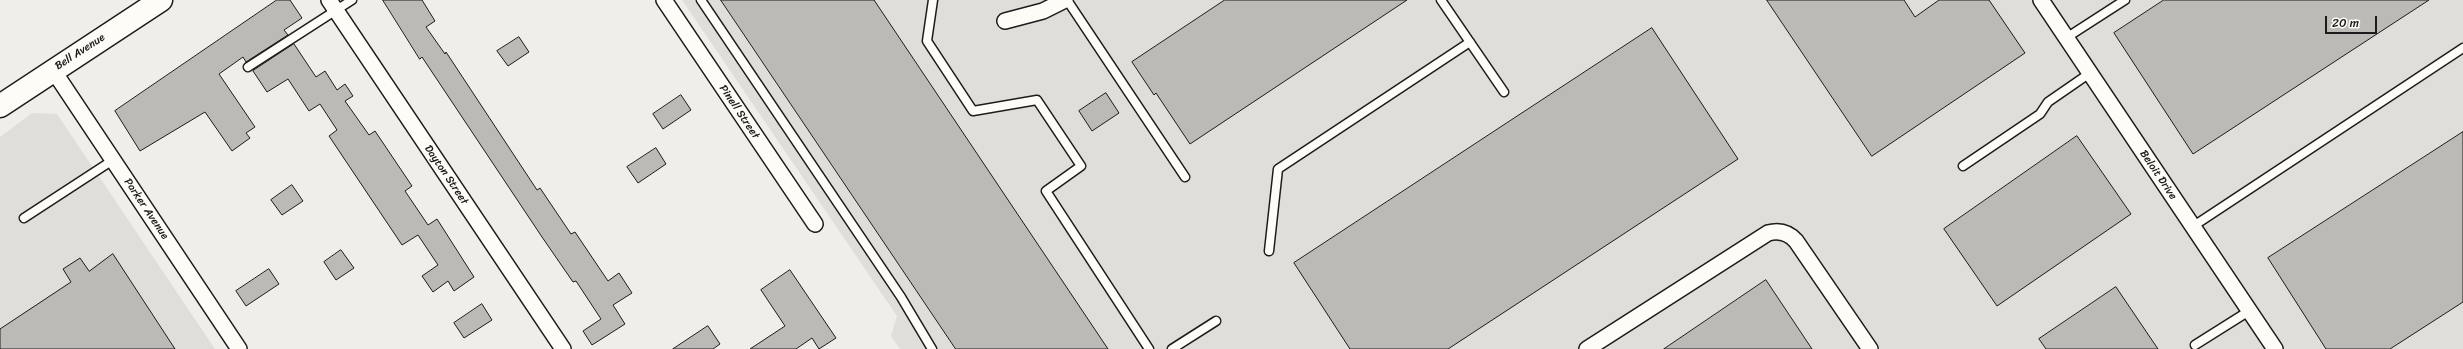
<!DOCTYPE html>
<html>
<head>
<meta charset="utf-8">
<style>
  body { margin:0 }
  #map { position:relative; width:2463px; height:349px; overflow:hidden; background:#f0eeea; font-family:Sriracha,sans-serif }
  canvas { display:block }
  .scale { position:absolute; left:2325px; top:16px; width:52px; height:18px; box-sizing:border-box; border:2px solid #1c1c1c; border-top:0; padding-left:5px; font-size:12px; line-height:14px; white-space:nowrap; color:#1c1c1c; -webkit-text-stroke:3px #fdfcf7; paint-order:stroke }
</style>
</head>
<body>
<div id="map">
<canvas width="2463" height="349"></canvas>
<div class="scale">20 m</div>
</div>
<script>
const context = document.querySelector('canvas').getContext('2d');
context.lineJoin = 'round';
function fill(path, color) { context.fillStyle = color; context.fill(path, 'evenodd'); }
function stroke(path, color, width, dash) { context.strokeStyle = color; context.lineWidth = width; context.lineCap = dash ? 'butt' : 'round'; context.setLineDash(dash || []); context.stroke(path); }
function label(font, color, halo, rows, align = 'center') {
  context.font = font + ' Sriracha,sans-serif'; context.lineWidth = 3; context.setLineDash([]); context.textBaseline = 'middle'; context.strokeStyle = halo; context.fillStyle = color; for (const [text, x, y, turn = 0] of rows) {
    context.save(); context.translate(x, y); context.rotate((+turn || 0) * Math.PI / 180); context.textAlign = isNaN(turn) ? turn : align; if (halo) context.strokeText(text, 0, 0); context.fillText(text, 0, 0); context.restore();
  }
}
const built = new Path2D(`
  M 682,0 L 2463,0 L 2463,349 L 900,349 L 891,336 L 897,316 Z
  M 32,113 L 57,114 L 215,349 L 0,349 L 0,137 Z`);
const building = new Path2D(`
  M 277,0 L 290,0 L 302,18 L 284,30 L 288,35 L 246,62 L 243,57 L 219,74 L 255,127 L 246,133 L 250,138 L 232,151 L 205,112 L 140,151 L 115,111 Z
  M 383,0 L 422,0 L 435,21 L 426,27 L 445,54 L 446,52 L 537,190 L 540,188 L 571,234 L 575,232 L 608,281 L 619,273 L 632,293 L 613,305 L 625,324 L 592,345 L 583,331 L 601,319 L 576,281 L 573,282 L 542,237 L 422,57 L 420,59 Z
  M 721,0 L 874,0 L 1108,349 L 956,349 Z
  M 1225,0 L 1407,0 L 1190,144 L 1156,93 L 1154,95 L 1132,62 Z
  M 1767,0 L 1904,0 L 1915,17 L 1939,0 L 1989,0 L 2025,53 L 1872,156 Z
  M 2164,0 L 2429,0 L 2193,154 L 2114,33 Z
  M 1652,28 L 1738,159 L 1448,349 L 1350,349 L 1294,263 Z
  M 519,37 L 529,52 L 508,66 L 497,51 Z
  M 294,44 L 316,77 L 325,71 L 337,90 L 345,84 L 353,96 L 345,101 L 369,135 L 375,131 L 412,186 L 405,191 L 428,225 L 437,219 L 474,277 L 454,291 L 448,281 L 433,292 L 422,276 L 438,265 L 418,235 L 402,245 L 329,136 L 337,130 L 320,104 L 309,111 L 288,79 L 267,92 L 253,71 Z
  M 1106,93 L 1119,113 L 1092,131 L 1079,111 Z
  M 681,95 L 691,110 L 663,129 L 653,114 Z
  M 2463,132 L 2463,302 L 2390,349 L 2326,349 L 2268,258 Z
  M 2077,136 L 2131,214 L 1997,306 L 1944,229 Z
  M 656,148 L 666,164 L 638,183 L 627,167 Z
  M 292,185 L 303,201 L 282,215 L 271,200 Z
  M 341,250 L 354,268 L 336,280 L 324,262 Z
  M 113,254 L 175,349 L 0,349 L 0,329 L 71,282 L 63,269 L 80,258 L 89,271 Z
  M 269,269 L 279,284 L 246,306 L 236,291 Z
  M 790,270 L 836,338 L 819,349 L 812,338 L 796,349 L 750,349 L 785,326 L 761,290 Z
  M 1766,280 L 1812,349 L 1664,349 Z
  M 2116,287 L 2158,349 L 2046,349 L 2039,339 Z
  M 482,304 L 492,320 L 464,338 L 454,323 Z
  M 708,326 L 720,344 L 713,349 L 673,349 Z`);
const lane = new Path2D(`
  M 701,0 L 901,297 L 932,349
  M 933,0 L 927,41 L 973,111 L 1037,100 L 1081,166 L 1046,191 L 1149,349
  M 1067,0 L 1185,177
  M 1441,0 L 1504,92
  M 2066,38 L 2125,0
  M 248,67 L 352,0
  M 1963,166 L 2040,114 L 2048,102 L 2090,73
  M 24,218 L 113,160
  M 2192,227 L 2463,48
  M 1269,251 L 1278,169 L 1470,42
  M 2195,345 L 2249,311
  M 1172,349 L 1216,321`);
const street = new Path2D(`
  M 329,0 L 563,349
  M 664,0 L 815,224
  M 2041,0 L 2275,349
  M 1005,21 L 1043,11 L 1065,0
  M 53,70 L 239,349
  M 1587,349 L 1768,233 C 1779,230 1788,232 1796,241 L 1870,349`);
const secondary = new Path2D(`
  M 0,106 L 161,0`);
const streetNames = [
  ["Bell Avenue",80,52,-33],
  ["Pinell Street",739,112,56],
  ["Dayton Street",446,175,56],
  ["Beloit Drive",2158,175,56],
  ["Parker Avenue",146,209,56]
];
fill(built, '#e0deda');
fill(building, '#bbbab6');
stroke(building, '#1c1c1c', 1);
stroke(lane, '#1c1c1c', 11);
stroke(street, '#1c1c1c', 18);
stroke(secondary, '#1c1c1c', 25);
stroke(lane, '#fdfcf7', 8);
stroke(street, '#fdfcf7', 15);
stroke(secondary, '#fdfcf7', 22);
label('11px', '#1c1c1c', '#fdfcf7', streetNames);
</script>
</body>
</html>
